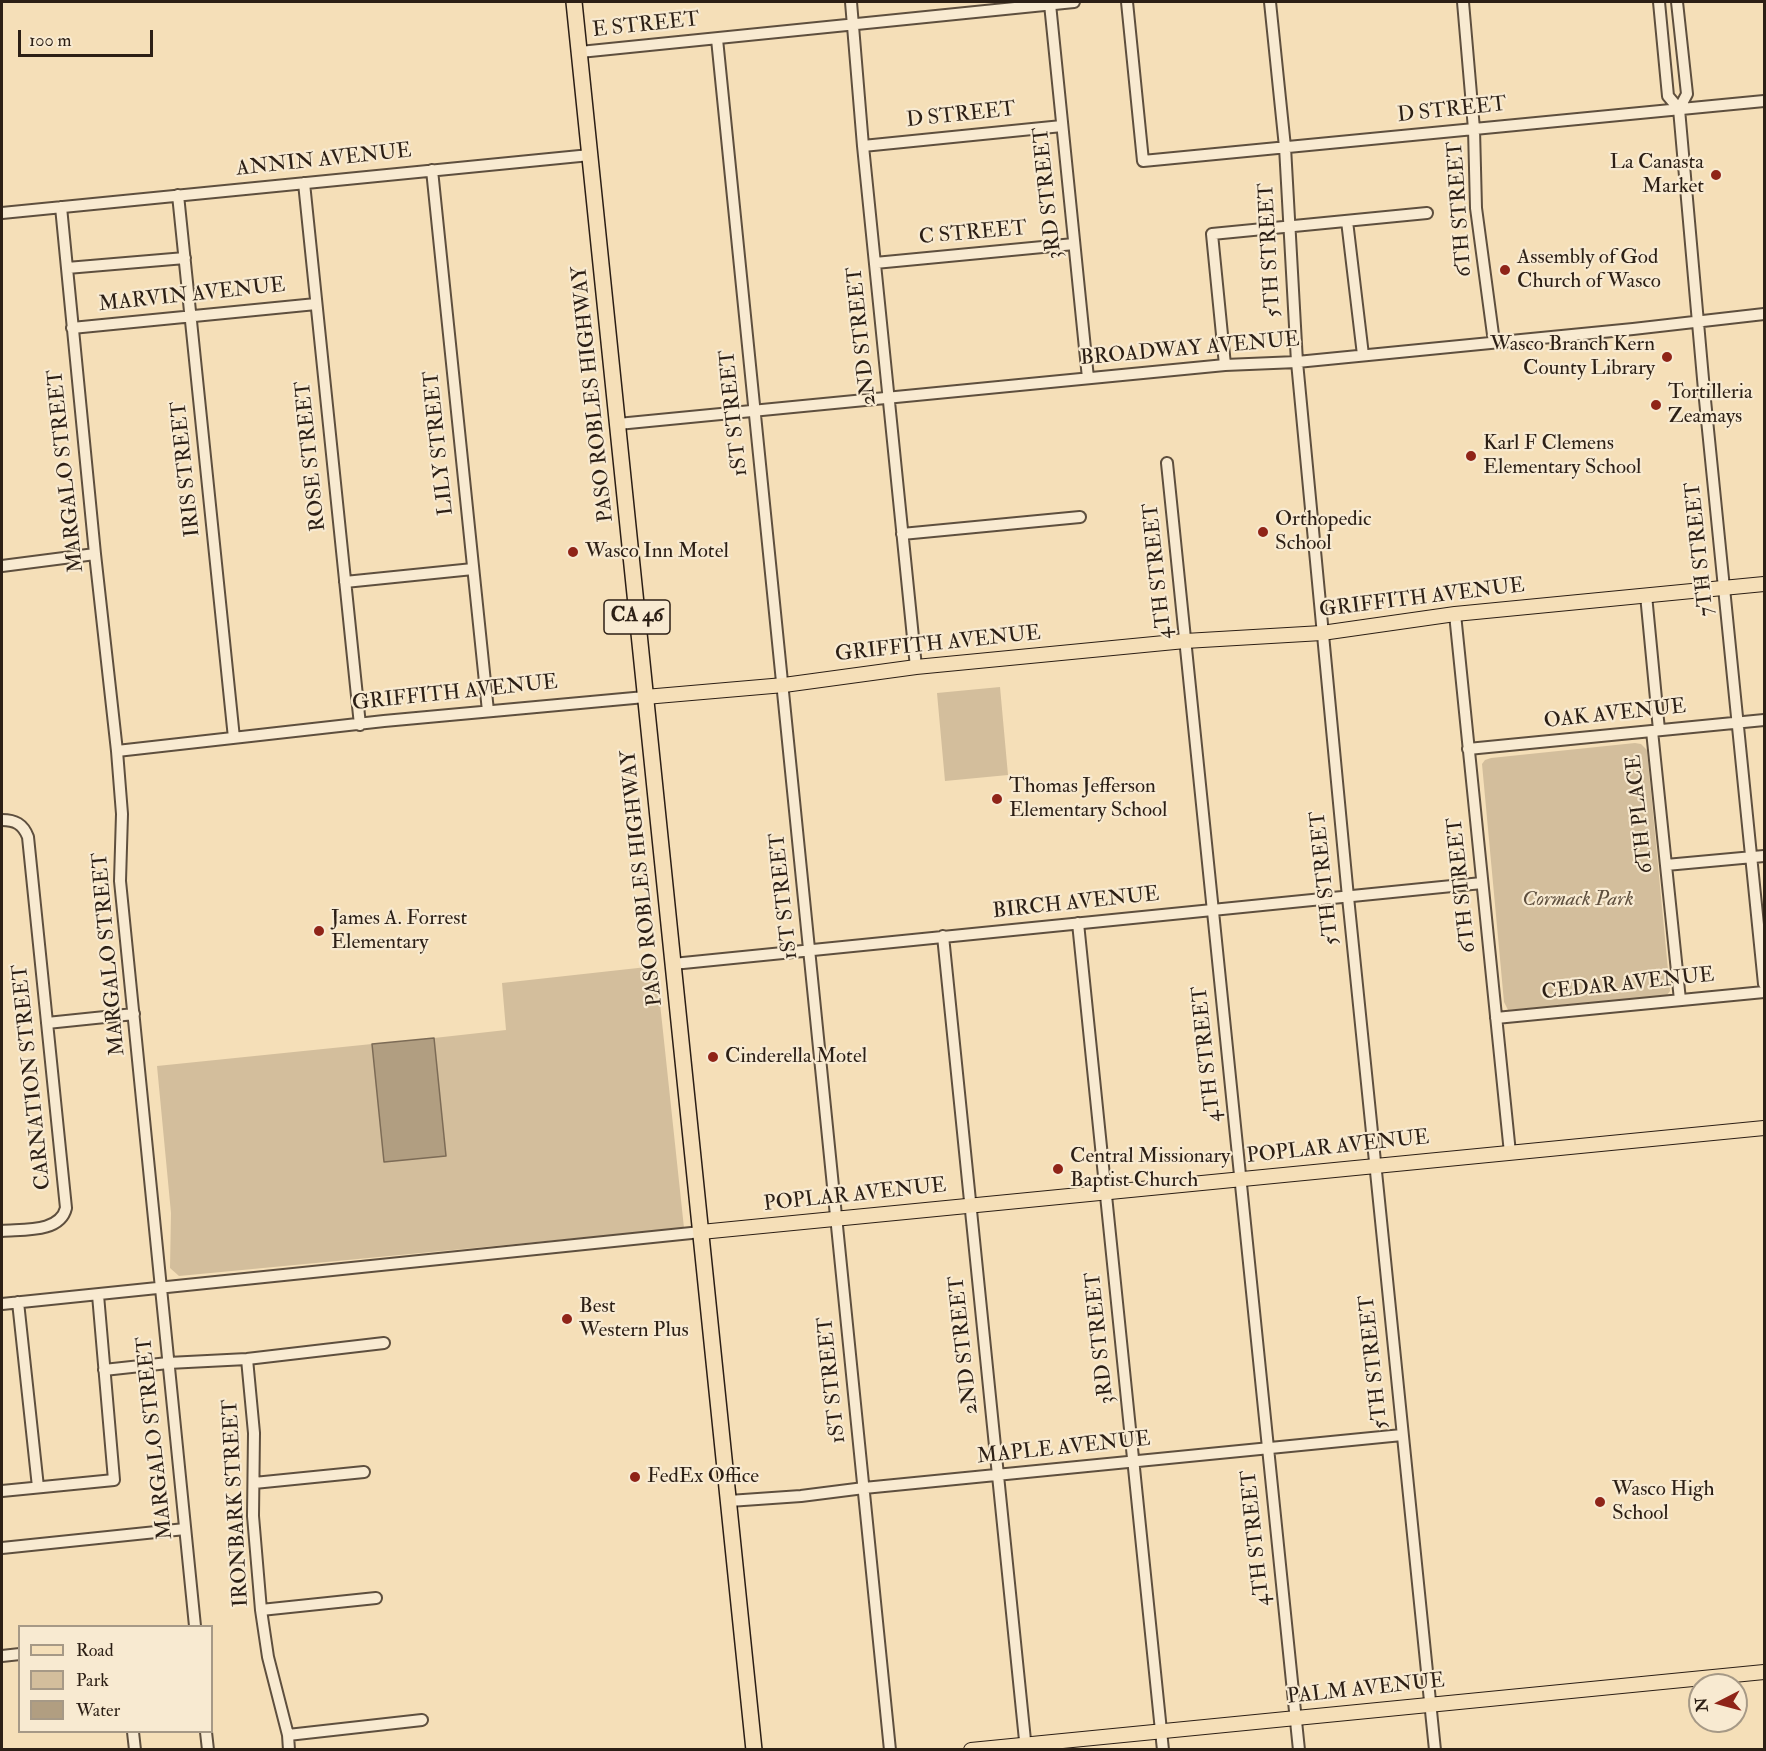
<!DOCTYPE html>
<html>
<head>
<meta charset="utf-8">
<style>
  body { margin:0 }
  #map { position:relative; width:1766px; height:1751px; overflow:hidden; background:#f5dfb8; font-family:"IM FELL Double Pica",serif }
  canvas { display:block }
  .frame { position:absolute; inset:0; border:3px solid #2c1f15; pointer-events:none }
  .legend { position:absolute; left:18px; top:1625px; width:195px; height:108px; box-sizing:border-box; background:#f8ead1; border:2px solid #a69986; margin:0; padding:8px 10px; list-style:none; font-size:18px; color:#2c1f15 }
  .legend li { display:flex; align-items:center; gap:12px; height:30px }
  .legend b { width:30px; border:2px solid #a69986 }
  .north { position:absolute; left:1688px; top:1673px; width:60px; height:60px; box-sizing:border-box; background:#f8ead1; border:2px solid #a69986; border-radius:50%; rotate:264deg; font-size:16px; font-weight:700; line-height:24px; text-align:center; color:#2c1f15 }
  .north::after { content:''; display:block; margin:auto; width:21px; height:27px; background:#8f2418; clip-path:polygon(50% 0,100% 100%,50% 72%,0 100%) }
  .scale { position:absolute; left:18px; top:30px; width:135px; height:27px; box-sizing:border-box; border:3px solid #2c1f15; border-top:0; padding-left:8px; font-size:18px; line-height:21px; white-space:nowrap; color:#2c1f15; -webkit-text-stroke:4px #f8ead1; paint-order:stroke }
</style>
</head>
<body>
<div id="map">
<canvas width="1766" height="1751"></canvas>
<div class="frame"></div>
<ul class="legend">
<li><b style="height:8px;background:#f5dfb8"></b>Road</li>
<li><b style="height:16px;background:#d3be9c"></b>Park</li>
<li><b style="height:16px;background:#b19e81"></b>Water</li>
</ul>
<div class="north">N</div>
<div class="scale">100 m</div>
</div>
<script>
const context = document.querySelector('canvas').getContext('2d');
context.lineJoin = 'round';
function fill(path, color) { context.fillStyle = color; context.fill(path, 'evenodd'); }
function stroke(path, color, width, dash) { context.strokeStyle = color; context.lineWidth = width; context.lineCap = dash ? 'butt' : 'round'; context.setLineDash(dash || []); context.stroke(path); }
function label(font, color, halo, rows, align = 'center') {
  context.font = font + ' "IM FELL Double Pica",serif'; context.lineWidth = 4.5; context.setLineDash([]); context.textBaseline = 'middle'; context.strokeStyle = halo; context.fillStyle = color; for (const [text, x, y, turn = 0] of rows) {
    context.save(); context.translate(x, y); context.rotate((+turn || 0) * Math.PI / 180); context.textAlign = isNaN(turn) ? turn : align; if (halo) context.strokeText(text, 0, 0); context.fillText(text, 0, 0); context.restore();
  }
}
const green = new Path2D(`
  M 1000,687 L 1008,775 L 945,781 L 937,693 Z
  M 1635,743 L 1641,744 L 1647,750 L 1670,991 L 1667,995 L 1660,997 L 1508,1010 L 1504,1002 L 1482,764 L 1485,760 L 1491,758 Z
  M 656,966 L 684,1228 L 179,1276 L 170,1268 L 171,1213 L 157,1066 L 372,1044 L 384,1162 L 446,1155 L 434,1038 L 506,1030 L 502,983 Z`);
const water = new Path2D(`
  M 434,1038 L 446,1156 L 384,1162 L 372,1044 Z`);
const minor = new Path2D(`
  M 851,2 L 863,146 L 916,667
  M 1127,2 L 1143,161 L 1764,101
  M 1270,2 L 1285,147 L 1297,362 L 1348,897 L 1435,1750
  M 1463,2 L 1474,129 L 1476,208 L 1494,342
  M 1659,2 L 1668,96 L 1679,109 L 1704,390 L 1764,984
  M 1677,2 L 1687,94 L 1679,109
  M 1050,4 L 1088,378
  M 717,39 L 890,1750
  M 580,52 L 1074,2
  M 863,146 L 1062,126
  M 432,170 L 488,711
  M 304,183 L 360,725
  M 178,195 L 234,738
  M 61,207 L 95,554 L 117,751 L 122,814 L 120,881 L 195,1626
  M 2,213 L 590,155
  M 1347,221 L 1363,355
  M 875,263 L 1074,244
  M 67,268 L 185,258
  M 72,328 L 316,304
  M 1225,365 L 1212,234 L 1427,213
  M 618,424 L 1225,365 L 1297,362 L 1633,329 L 1764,314
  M 1167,463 L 1299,1750
  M 902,534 L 1080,517
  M 2,566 L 95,554
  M 345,582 L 473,569
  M 1646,595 L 1659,730
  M 1455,614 L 1510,1153
  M 1652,731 L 1680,1000
  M 1468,749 L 1764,720
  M 117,751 L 384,721 L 645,697
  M 2,820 C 15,820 23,824 28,837 L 66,1208 C 60,1233 23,1229 2,1231
  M 1666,865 L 1764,856
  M 1078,923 L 1163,1750
  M 943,936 L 1026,1750
  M 673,964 L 1482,883
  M 1496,1018 L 1764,992
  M 47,1023 L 134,1014
  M 18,1302 L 38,1487
  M 2,1304 L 701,1232
  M 247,1359 L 254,1433 L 253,1516 L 261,1610 L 268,1657 L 288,1735 L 289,1750
  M 104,1370 L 168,1363 L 247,1359 L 384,1343
  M 254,1483 L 364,1472
  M 2,1491 L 114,1480 L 98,1295
  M 729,1501 L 801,1496 L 864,1488 L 1402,1435
  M 2,1548 L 185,1529
  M 261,1610 L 376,1598
  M 2,1656 L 20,1654
  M 133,1732 L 135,1750
  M 206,1732 L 208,1750
  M 288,1735 L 422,1720`);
const major = new Path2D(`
  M 645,697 L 784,685 L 916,667 L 1185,641 L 1322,633 L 1455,614 L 1764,584
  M 701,1232 L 1764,1128
  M 971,1750 L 1764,1672`);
const highway = new Path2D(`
  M 574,2 L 754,1750`);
const markers = [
  [1716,175,6,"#8f2418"],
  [1505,270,6,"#8f2418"],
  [1667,357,6,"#8f2418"],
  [1656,405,6,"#8f2418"],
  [1471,456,6,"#8f2418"],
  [1263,532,6,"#8f2418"],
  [573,552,6,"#8f2418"],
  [997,799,6,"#8f2418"],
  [319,931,6,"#8f2418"],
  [713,1057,6,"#8f2418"],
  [1058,1169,6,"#8f2418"],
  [567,1319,6,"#8f2418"],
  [635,1477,6,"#8f2418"],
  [1600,1502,6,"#8f2418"]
];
const shields = [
  [637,617,66]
];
const shieldNames = [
  ["CA 46",637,617]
];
const streetNames = [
  ["E STREET",646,26,-6],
  ["D STREET",1452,111,-6],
  ["D STREET",961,116,-6],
  ["ANNIN AVENUE",324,161,-6],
  ["3RD STREET",1049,193,-96],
  ["6TH STREET",1461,209,-94],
  ["C STREET",973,234,-5],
  ["5TH STREET",1271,250,-93],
  ["MARVIN AVENUE",192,296,-6],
  ["2ND STREET",863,336,-96],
  ["BROADWAY AVENUE",1190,350,-5],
  ["PASO ROBLES HIGHWAY",594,394,-96],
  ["1ST STREET",735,413,-96],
  ["LILY STREET",440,443,-96],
  ["ROSE STREET",312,456,-96],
  ["IRIS STREET",187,469,-96],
  ["MARGALO STREET",67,471,-96],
  ["7TH STREET",1701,549,-96],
  ["4TH STREET",1159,571,-96],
  ["GRIFFITH AVENUE",1422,599,-7],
  ["GRIFFITH AVENUE",938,645,-6],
  ["GRIFFITH AVENUE",455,694,-6],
  ["OAK AVENUE",1615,715,-6],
  ["6TH PLACE",1641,814,-96],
  ["PASO ROBLES HIGHWAY",643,878,-96],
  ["5TH STREET",1326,878,-96],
  ["6TH STREET",1463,885,-96],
  ["1ST STREET",785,896,-96],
  ["BIRCH AVENUE",1076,904,-6],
  ["MARGALO STREET",110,954,-95],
  ["CEDAR AVENUE",1628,985,-6],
  ["4TH STREET",1208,1054,-96],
  ["CARNATION STREET",33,1077,-96],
  ["POPLAR AVENUE",1338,1148,-6],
  ["POPLAR AVENUE",855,1196,-6],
  ["3RD STREET",1101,1338,-96],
  ["2ND STREET",965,1345,-96],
  ["5TH STREET",1375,1362,-96],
  ["1ST STREET",833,1380,-96],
  ["MARGALO STREET",156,1438,-96],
  ["MAPLE AVENUE",1064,1449,-6],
  ["IRONBARK STREET",237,1503,-93],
  ["4TH STREET",1257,1538,-96],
  ["PALM AVENUE",1366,1690,-6]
];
const poiNames = [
  ["La Canasta",1704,163,"right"],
  ["Market",1704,187,"right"],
  ["Assembly of God",1517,258],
  ["Church of Wasco",1517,282],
  ["Wasco Branch Kern",1655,345,"right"],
  ["County Library",1655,369,"right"],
  ["Tortilleria",1668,393],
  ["Zeamays",1668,417],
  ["Karl F Clemens",1483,444],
  ["Elementary School",1483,468],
  ["Orthopedic",1275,520],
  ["School",1275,544],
  ["Wasco Inn Motel",585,552],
  ["Thomas Jefferson",1009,787],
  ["Elementary School",1009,811],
  ["James A. Forrest",331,919],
  ["Elementary",331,943],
  ["Cinderella Motel",725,1057],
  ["Central Missionary",1070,1157],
  ["Baptist Church",1070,1181],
  ["Best",579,1307],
  ["Western Plus",579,1331],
  ["FedEx Office",647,1477],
  ["Wasco High",1612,1490],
  ["School",1612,1514]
];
const parkNames = [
  ["Cormack Park",1578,900]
];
fill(green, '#d3be9c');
fill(water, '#b19e81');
stroke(water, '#7c6b56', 1.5);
stroke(minor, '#5e4f3e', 14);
stroke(major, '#2c1f15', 16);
stroke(highway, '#2c1f15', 18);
stroke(minor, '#f8ead1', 10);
stroke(major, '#f5dfb8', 14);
stroke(highway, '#f5dfb8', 15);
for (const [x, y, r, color] of markers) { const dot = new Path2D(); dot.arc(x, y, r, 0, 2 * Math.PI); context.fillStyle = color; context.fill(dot); stroke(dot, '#f8ead1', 2); }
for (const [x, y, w] of shields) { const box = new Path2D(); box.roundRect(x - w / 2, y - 17, w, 34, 4.5); context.fillStyle = '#f8ead1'; context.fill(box); stroke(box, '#2c1f15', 1.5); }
label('bold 20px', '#2c1f15', null, shieldNames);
label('21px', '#2c1f15', '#f8ead1', streetNames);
label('21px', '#2c1f15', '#f8ead1', poiNames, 'left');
label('italic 21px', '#5e4f3e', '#f8ead1', parkNames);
</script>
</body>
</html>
